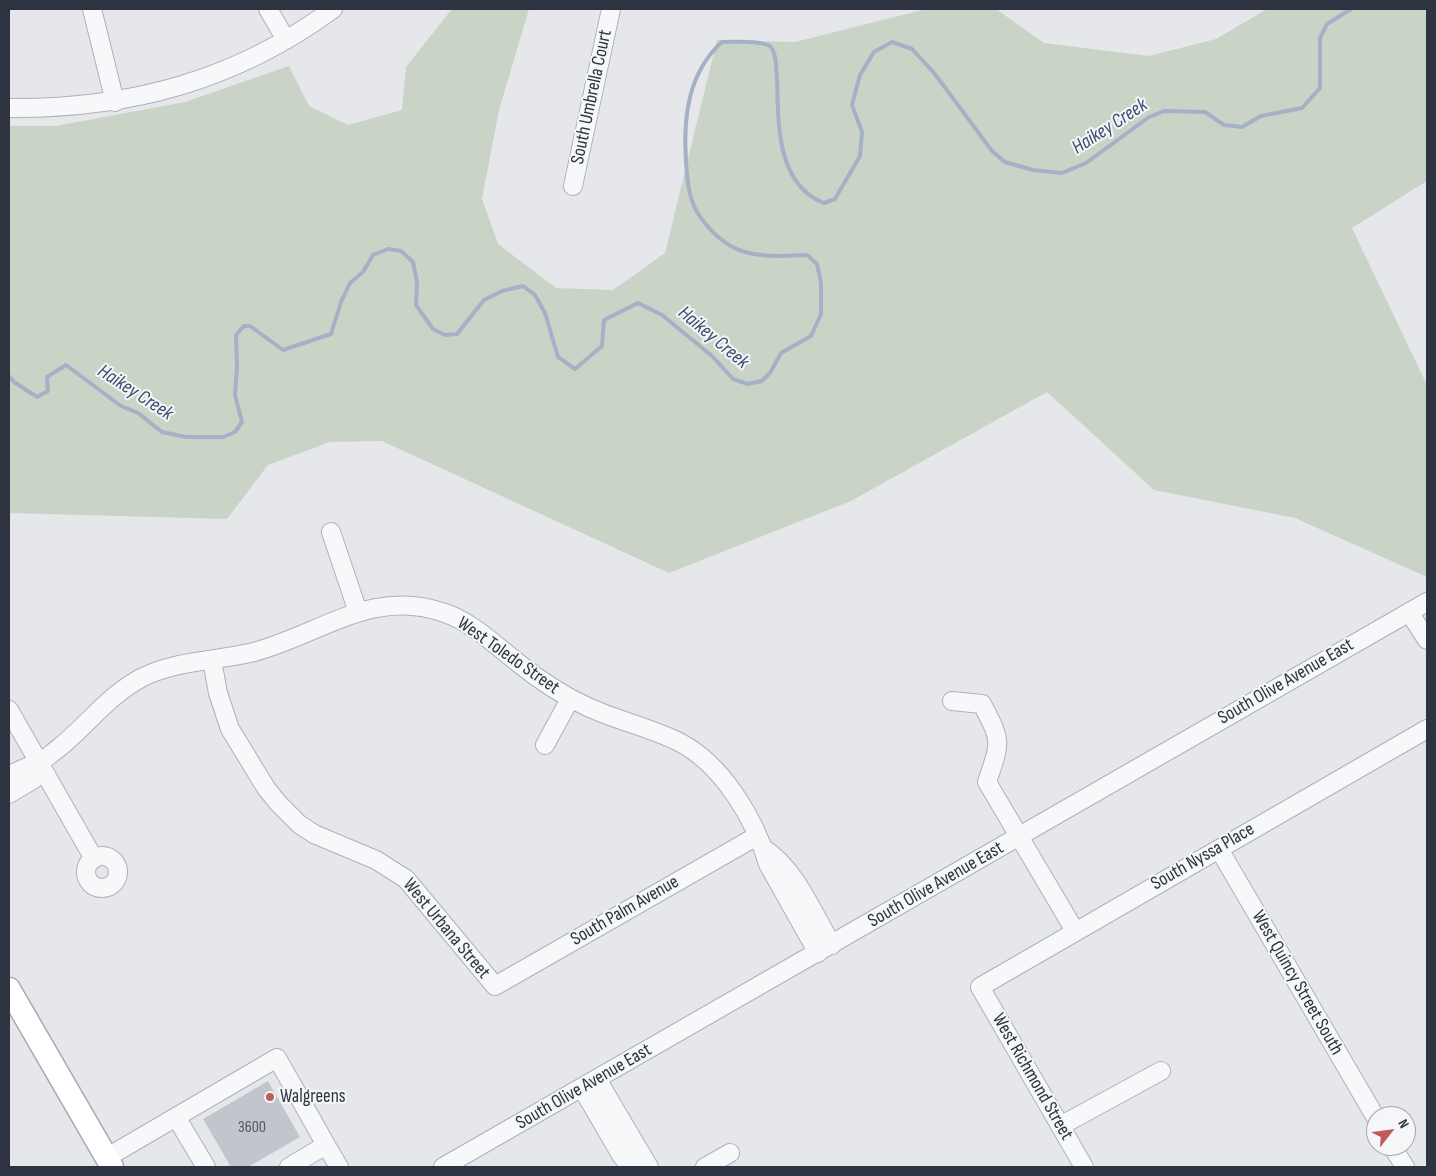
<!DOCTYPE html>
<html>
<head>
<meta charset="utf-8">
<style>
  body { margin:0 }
  #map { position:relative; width:1436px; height:1176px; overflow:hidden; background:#e5e7eb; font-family:"Sofia Sans Condensed",sans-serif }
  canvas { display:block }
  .frame { position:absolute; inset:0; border:10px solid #2e3342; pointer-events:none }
  .north { position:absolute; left:1366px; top:1106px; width:50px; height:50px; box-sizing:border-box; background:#f5f6f8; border:1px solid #a5a8af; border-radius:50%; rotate:60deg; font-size:14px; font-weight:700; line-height:20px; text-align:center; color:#2e3342 }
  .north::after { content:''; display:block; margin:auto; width:18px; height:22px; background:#c05a5d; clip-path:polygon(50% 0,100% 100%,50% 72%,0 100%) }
</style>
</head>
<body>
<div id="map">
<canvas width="1436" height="1176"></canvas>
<div class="frame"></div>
<div class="north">N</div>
</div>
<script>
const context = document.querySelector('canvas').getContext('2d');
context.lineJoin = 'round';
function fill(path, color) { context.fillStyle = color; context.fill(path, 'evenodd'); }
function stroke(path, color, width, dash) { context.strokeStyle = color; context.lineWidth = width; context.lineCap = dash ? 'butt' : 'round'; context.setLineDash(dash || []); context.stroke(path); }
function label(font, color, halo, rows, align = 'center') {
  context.font = font + ' "Sofia Sans Condensed",sans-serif'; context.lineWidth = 4; context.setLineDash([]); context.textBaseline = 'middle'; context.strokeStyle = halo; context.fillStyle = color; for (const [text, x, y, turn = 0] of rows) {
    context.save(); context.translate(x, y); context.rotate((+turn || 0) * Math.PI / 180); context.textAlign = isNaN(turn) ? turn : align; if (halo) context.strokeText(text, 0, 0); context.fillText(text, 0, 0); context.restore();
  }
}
const green = new Path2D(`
  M 452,9 L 529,9 L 499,110 L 482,199 L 498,244 L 556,288 L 613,290 L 665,253 L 717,40 L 795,42 L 926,9 L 996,9 L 1044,43 L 1149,56 L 1216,39 L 1267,9 L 1427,9 L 1427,181 L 1352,228 L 1427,385 L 1427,577 L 1295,518 L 1154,490 L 1047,392 L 851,501 L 669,573 L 382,441 L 330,442 L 268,465 L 227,519 L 9,513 L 9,126 L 56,126 L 185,102 L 289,66 L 309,106 L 348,125 L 402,110 L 406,67 Z`);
const stream = new Path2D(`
  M 9,376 L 14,382 L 37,397 L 48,391 L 47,377 L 66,365 L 121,406 L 138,413 L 162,432 L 186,437 L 223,437 L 235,432 L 242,422 L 235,395 L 237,367 L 236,335 L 244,326 L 250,326 L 283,350 L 331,334 L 341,302 L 350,283 L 363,272 L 373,255 L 388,249 L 401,251 L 413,262 L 417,282 L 416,305 L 433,329 L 445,335 L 457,334 L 484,300 L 502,291 L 523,286 L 535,295 L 545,313 L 558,357 L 575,369 L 602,346 L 604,320 L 638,303 L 662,315 L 712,356 L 733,379 L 748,384 L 762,381 L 770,373 L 781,353 L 811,336 L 821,314 L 821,283 L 817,264 L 807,255 C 782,256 752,259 729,245 C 715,236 701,221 694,206 C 688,192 687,176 686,161 C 683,117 688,73 722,42 C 735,42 755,40 768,45 C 791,55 754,176 824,203 L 835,199 L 860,156 L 862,132 L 852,105 L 860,75 L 874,52 L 892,42 L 912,49 L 935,74 L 992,151 L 1005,162 L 1033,170 L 1062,173 L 1086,163 L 1149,117 L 1164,111 L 1205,112 L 1224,125 L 1242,127 L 1261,116 L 1302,108 L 1320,88 L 1320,38 L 1327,24 L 1351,9`);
const building = new Path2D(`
  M 268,1081 L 300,1137 L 248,1167 L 231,1167 L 203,1119 Z`);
const path = new Path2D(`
  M 228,1167 L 229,1166`);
const minor = new Path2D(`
  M 92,9 L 115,102
  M 268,9 L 286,40
  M 9,108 C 129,109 235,81 333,9
  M 573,186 L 611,9
  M 331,532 L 358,612
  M 1409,612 L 1427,640
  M 212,660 L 218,693 L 230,729 L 266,788 L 278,803 L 299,824 L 314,834 L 376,860 L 406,879 L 495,986 L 757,836
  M 952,701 L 982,704 C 1002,742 1001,741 987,782 L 1075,931
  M 9,710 L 94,859
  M 545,745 L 570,699
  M 9,776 C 21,768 26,768 38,763 C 45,760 53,752 60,747 C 88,724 110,694 143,677 C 178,660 217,661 254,652 C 321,634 373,587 445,613 C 473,623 494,644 517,662 C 539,680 563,696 590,708 C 619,721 651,728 679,742 C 722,764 755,819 768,864 L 818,953
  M 9,794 L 34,779 L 38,763
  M 763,848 C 796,869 812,912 832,945
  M 1219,849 L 1376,1118
  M86 872a16 16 0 1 1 32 0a16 16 0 1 1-32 0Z
  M 597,1079 L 649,1167
  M 582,1088 L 621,1155 L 630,1167
  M 176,1117 L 277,1058 L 326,1145
  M 1060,1126 L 1161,1071
  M 1392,1146 L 1405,1167
  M 106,1158 L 176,1117 L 206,1167
  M 289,1167 L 326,1145 L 339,1167
  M 443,1167 L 1427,602
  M 705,1167 L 730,1153
  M 1084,1167 L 980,987 L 1427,729`);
const major = new Path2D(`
  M 9,989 L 112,1167`);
const markers = [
  [270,1097,5,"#c05a5d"]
];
const numberNames = [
  ["3600",252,1128]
];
const streetNames = [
  ["South Umbrella Court",592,97,-78],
  ["West Toledo Street",508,656,35],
  ["South Olive Avenue East",1286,682,-30],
  ["South Nyssa Place",1203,857,-30],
  ["South Olive Avenue East",936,885,-30],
  ["South Palm Avenue",625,911,-30],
  ["West Urbana Street",446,929,50],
  ["West Quincy Street South",1297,983,60],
  ["West Richmond Street",1032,1077,60],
  ["South Olive Avenue East",584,1087,-30]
];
const poiNames = [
  ["Walgreens",280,1097]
];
const waterNames = [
  ["Haikey Creek",1110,127,-33],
  ["Haikey Creek",713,338,40],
  ["Haikey Creek",135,393,33]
];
fill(green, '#c9d4c7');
stroke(stream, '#a5b1c6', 4);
fill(building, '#c3c5cd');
stroke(minor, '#aeb1b8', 20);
stroke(major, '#a6aab5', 25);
stroke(path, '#bbbdc3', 2.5, [4, 4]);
stroke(minor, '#f7f8fa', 18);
stroke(major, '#fff', 22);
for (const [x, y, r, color] of markers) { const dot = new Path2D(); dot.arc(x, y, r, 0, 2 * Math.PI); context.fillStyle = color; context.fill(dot); stroke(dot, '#f5f6f8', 2); }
label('16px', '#535865', null, numberNames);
label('19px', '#2e3342', '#f5f6f8', streetNames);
label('19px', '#2e3342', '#f5f6f8', poiNames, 'left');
label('italic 20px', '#3d4e71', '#f5f6f8', waterNames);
</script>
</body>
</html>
